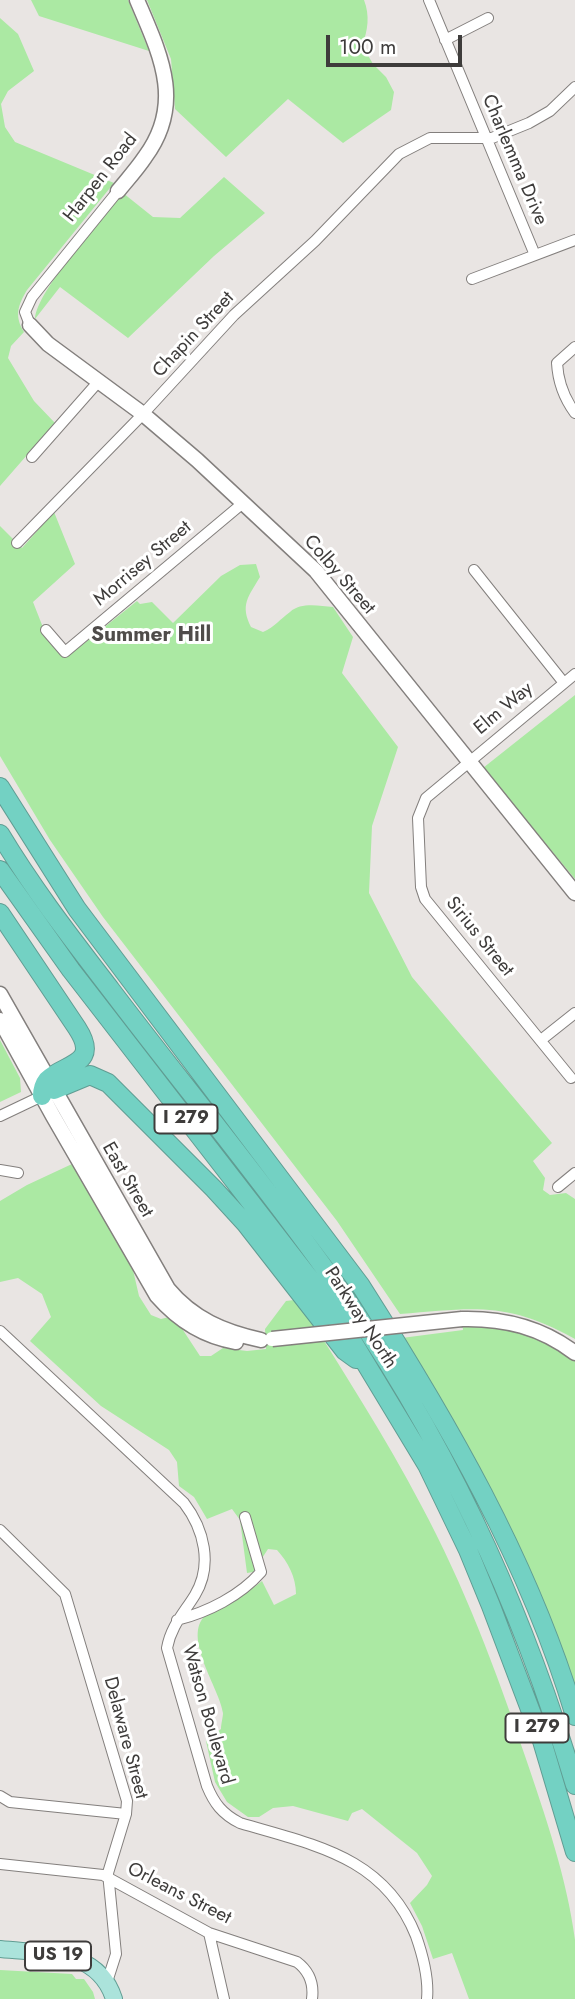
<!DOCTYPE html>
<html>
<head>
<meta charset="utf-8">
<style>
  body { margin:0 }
  #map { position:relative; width:575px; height:1999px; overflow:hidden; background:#e9e5e3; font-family:Jost,sans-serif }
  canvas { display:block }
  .scale { position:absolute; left:326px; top:35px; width:136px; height:32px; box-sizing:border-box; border:4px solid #3e3c3b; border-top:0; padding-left:9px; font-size:21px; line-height:24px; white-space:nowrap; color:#3e3c3b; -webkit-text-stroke:5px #fff; paint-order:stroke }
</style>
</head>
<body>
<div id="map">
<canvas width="575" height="1999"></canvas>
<div class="scale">100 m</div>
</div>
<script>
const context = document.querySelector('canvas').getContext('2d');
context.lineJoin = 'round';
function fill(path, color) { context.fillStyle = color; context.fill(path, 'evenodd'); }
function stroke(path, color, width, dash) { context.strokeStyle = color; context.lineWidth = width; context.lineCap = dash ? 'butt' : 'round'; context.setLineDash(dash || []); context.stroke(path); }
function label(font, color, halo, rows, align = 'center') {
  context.font = font + ' Jost,sans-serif'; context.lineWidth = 6; context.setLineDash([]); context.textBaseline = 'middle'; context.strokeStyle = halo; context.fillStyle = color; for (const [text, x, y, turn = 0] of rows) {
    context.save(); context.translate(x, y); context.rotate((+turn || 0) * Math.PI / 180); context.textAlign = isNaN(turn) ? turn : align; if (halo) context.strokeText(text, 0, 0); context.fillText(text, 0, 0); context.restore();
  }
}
const green = new Path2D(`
  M 31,0 L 128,0 L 149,51 L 39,16 Z
  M 147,0 L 364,0 C 370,15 368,31 362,45 L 373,64 L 386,77 L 394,92 L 391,110 L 343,143 L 288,99 L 226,157 L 175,109 L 171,59 Z
  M 0,18 L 18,34 L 34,71 L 8,91 L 1,104 L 5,127 L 15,142 L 114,183 L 27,290 C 18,305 14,316 24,332 L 11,346 L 8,358 L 34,401 L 55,423 L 0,486 Z
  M 224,177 L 265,213 L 214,256 L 128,338 L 60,287 L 35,319 C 37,290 102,219 123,193 L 153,217 L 180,218 Z
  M 54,512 L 75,564 L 33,602 L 44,630 L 63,652 L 72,653 L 137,601 L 140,604 L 152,602 L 173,623 L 221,576 L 240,565 L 256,564 L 260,577 C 248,597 240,605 251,627 L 263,632 C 275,627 280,619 290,612 C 301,602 319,606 333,607 L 353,637 L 342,673 L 398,747 L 372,826 L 369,893 L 412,977 L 552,1143 L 533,1161 L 545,1178 L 543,1190 L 550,1195 L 566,1193 L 575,1199 L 575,1339 C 507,1301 474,1308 400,1314 L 337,1221 L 103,917 L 50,840 L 0,756 L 0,526 L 22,548 Z
  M 575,695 L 575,879 L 483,768 Z
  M 0,1040 L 20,1078 L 21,1092 L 0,1102 Z
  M 72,1164 L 133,1270 L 139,1296 L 151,1315 L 161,1319 L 169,1317 L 179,1324 L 200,1356 L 211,1356 L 223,1348 L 247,1351 L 266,1349 L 265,1329 L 286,1301 L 294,1300 L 301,1304 C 342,1370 385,1436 421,1505 C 464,1585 496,1670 525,1756 C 545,1815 567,1878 575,1940 C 575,1959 575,1980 575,1999 L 469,1999 L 452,1953 L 433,1959 L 422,1926 L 410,1903 L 427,1885 L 432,1876 L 417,1853 L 362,1809 L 352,1813 L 348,1821 L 293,1806 L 273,1808 L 259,1817 L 248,1817 L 227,1802 L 215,1782 L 206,1741 L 221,1729 C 221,1724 223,1717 223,1713 C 220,1689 181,1636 206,1615 C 223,1601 245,1596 262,1581 L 274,1605 L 296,1594 C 296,1577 288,1562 277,1550 L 268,1549 L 253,1572 L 247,1573 L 240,1520 L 232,1509 L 207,1519 L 194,1497 L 179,1486 L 177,1462 L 169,1450 L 101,1406 L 30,1341 L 51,1317 L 42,1294 L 18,1278 L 0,1282 L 0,1201 L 27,1185 Z
  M 486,1318 L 575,1353 L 575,1716 L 547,1634 L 394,1339 L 463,1330 L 462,1319 Z
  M 0,1970 L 72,1974 L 76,1979 L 84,1979 L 93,1992 L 95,1999 L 0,1999 Z`);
const street = new Path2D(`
  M 429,0 L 535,255
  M 445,40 L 488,18
  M 472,279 L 575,240
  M 30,325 L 25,312 L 32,297 L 118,191
  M 575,347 L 557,363 C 558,382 564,398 575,413
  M 32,457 L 99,381
  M 17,543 L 143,414 L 234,315 L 315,241 L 399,154 L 430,138 L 492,138 L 529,123 L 550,111 L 575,87
  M 474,570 L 564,683
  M 46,630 L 65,652 L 243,503
  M 541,1040 L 575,1013
  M 571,1078 L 425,899 L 421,887 L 418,818 L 426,798 L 575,674
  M 0,1116 L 42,1096
  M 0,1170 L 18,1173
  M 558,1187 L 575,1173
  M 0,1331 L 184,1503 C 204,1529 213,1565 195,1595 C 184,1613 171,1626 167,1648 L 207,1786 C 214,1803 222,1814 240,1823 C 313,1845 384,1856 416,1936 C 423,1956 429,1978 427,1999
  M 0,1530 L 65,1594 L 127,1801 L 126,1814 L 108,1873 L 116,1954 L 107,1982
  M 177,1620 C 208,1612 240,1596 261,1572 L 245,1517
  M 0,1796 L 10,1802 L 126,1814
  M 0,1864 L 103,1875 L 209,1933 L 297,1962 C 309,1971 314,1984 312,1999
  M 209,1933 L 224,1999`);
const secondary = new Path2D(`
  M 118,191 C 127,180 137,169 145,157 C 185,103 160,54 137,0
  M 30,325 L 48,344 L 143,414 L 197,460 L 316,571 L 575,893
  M 0,994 L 168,1289 C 193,1319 224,1332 261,1340
  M 0,1020 L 53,1116 L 157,1296 C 178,1320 205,1337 236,1342
  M 462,1319 C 504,1318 541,1327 575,1353`);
const primary = new Path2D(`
  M 0,1949 C 44,1954 98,1948 114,1999`);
const highway = new Path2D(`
  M 0,787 L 77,909 L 361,1286 C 447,1421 529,1561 575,1716
  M 0,834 C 33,889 72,939 111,990 C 183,1085 260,1178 330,1276 C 442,1433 520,1600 575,1785
  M 0,870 L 71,970 L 331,1306 L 427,1465 L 468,1550 L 491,1606 L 542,1741 L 575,1852
  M 0,913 L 77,1028 C 101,1065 65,1063 47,1080 C 43,1085 42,1090 42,1096
  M 54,1090 L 90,1075 L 108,1083 L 214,1189 L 246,1224 L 345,1351 L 356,1359`);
const secondaryBridge = new Path2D(`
  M 272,1339 L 462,1319`);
const shields = [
  [186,1119,63],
  [537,1728,63],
  [58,1956,66]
];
const shieldNames = [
  ["I 279",186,1119],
  ["I 279",537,1728],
  ["US 19",58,1956]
];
const streetNames = [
  ["Charlemma Drive",514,160,67],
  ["Harpen Road",101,178,-52],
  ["Chapin Street",194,335,-47],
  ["Morrisey Street",143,564,-40],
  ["Colby Street",339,575,49],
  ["Elm Way",504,709,-40],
  ["Sirius Street",479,937,51],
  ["East Street",127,1180,60],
  ["Parkway North",360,1318,57],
  ["Watson Boulevard",207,1715,74],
  ["Delaware Street",125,1738,75],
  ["Orleans Street",179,1894,27]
];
const neighbourhoodNames = [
  ["Summer Hill",151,636]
];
fill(green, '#abe9a3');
stroke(street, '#837f7d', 12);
stroke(secondary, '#837f7d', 17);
stroke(primary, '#609d93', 18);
stroke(highway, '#609d93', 20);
stroke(street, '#fff', 10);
stroke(secondary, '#fff', 14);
stroke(primary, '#abe3db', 16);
stroke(highway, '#73d1c3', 18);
stroke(secondaryBridge, '#837f7d', 17, []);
stroke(secondaryBridge, '#fff', 14);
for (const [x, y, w] of shields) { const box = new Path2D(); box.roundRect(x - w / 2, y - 14.5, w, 29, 5); context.fillStyle = '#fff'; context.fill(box); stroke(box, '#3e3c3b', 2); }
label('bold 18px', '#3e3c3b', null, shieldNames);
label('19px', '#3e3c3b', '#fff', streetNames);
label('bold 21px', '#4f4c4a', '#fff', neighbourhoodNames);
</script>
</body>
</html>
